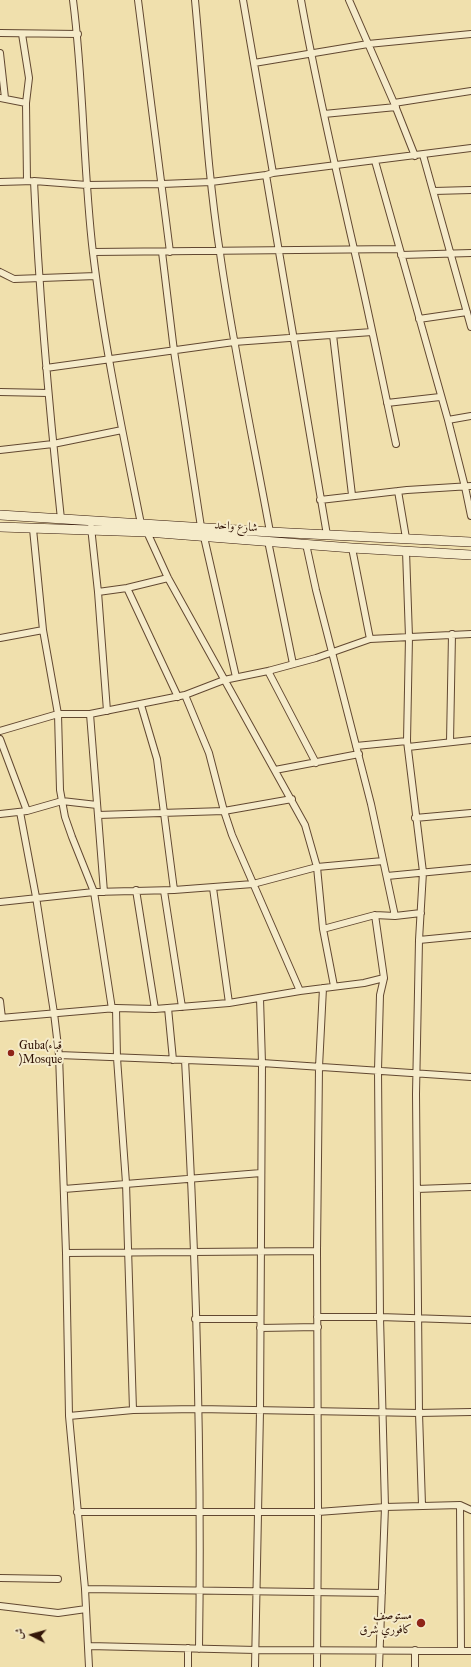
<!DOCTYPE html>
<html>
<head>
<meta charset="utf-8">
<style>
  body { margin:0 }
  #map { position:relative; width:471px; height:1667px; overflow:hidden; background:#f0e0ad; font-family:"IM FELL Great Primer",Amiri,serif }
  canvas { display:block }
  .north { position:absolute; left:12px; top:1615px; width:40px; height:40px; -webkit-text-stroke:3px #f5ebca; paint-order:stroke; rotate:276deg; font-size:11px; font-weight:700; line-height:16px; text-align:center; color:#331608 }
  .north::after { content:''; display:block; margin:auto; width:14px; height:18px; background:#331608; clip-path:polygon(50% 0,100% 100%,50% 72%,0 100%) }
</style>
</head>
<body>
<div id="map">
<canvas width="471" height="1667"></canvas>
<div class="north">ش</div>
</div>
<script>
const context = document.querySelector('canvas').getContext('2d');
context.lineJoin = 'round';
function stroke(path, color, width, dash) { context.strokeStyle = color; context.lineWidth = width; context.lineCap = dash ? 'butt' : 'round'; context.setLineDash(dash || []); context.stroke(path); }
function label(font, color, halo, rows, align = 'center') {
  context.font = font + ' "IM FELL Great Primer",Amiri,serif'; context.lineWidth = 4; context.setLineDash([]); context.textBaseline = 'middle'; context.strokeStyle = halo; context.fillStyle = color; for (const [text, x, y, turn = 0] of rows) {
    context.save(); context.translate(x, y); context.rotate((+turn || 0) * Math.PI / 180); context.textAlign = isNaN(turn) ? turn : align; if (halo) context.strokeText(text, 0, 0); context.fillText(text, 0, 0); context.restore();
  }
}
const street = new Path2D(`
  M 73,0 C 84,84 83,169 93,253 C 104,344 123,434 141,524
  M 138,0 L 170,252
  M 195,0 C 203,84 207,169 220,253 C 233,346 253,439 270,532
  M 243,0 L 273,173 L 266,175 L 327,535
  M 301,0 C 316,84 335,166 354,249 C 369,313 382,379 396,444
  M 349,0 L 394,103 L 415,156
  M 0,33 L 78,34
  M 22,34 L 29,78 L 26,103 L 27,181
  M 0,53 L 5,98
  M 254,63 L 368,44 L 471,34
  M 0,98 L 26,103
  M 394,103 L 471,91
  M 324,114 L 396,107
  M 423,155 L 471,327
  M 375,161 L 448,420 L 465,487 L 471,516
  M 273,173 L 471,148
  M 34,181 C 39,294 49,407 61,519
  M 0,182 L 34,181 L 87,185 L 162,184 L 211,182 L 266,175
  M 434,191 L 471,190
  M 93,252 L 399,249
  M 162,252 L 174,351 L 201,527
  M 401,255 L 471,253
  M 0,272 L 14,279 L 96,276
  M 419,319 L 467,312
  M 333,335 L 352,495
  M 46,368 L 234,342 L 372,332
  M 0,392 L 48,393
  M 387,403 L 440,397
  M 448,420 L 471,416
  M 0,450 L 53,444 L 122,430
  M 398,491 L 406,538
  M 320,500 L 407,490 L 471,486
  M 91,527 L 98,592 L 107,711
  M 33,529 L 43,630 L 58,714 L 60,790 L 65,817 L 72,837 L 94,892 L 112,1009
  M 147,532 L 168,578 L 305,825 L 317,867 L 323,929 L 334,986
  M 204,537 L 236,677
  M 268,541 L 293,664
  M 306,544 L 316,590 L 371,804 L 395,916
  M 352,548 L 370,639
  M 406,551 L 409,637 L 407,741 L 423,872 L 419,940 L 416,1094 L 419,1413 L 422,1505
  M 127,588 L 178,697
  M 98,592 L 127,588 L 168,578
  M 0,638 L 43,630
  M 268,671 L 316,763
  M 185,695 L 209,753 L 224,811 L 232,835 L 300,991
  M 141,705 L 157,759 L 174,890
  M 90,714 L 104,892
  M 0,731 L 58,714 L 90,714 L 185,695 L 224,680 L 268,671 L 316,658 L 370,639 L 471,634
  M 0,739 L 27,811
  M 450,742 L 452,634
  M 356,746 L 407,741
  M 408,747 L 471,740
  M 275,770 L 359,754
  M 20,812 L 36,897 L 54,1013 L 59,1055 L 66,1253 L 69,1416 L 85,1589 L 89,1667
  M 0,814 L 27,811 L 62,801 L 97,805
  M 98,815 L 224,811 L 292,799
  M 415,818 L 471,813
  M 387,876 L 471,868
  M 213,888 L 229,1003
  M 136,890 L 155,1009
  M 164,891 L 182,1007
  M 0,902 L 94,892 L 174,890 L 253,884 L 317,867 L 383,861
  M 375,915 L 384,978 L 380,995 L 378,1070 L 380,1317 L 385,1507 L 379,1667
  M 323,929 L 375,915 L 395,916 L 421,913
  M 419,940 L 471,935
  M 0,1001 L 2,1018
  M 116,1008 L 117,1058 L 126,1183 L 133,1410
  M 168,1008 L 173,1060
  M 0,1018 L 116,1008 L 155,1009 L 229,1003 L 300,991 L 364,983 L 384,978
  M 59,1055 L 262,1063 L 471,1077
  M 185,1060 C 196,1256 202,1452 199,1649
  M 64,1189 L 261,1173
  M 417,1189 L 471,1187
  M 66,1253 L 317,1251
  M 317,1317 L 380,1317 L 471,1320
  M 195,1319 L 260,1319
  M 260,1328 L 318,1327
  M 69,1416 L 133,1410 L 198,1409 L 419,1413 L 471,1412
  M 460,1505 L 461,1651
  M 77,1512 L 318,1512 L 385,1507 L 460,1505 L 471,1510
  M 0,1578 L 58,1579
  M 85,1589 L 382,1593
  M 0,1606 L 58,1613 L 86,1609
  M 89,1646 L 256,1650 L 471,1651
  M 188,1648 L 188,1667
  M 415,1650 L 415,1667
  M 255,1667 L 260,1411 L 262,1063 L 260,998
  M 317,1667 L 318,1512 L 317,1251 L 319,1067 L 323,988`);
const secondary = new Path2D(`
  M 0,515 L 270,532 L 471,542
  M 0,527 L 147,532 L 352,548 L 471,555`);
const markers = [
  [11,1053,4,"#8f2418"],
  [421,1623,5,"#8f2418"]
];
const streetNames = [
  ["شارع واحد",236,527,4]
];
const poiNames = [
  ["Guba(قباء",19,1046],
  [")Mosque",19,1060],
  ["مستوصف",412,1616,"right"],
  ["كافوري شرق",412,1630,"right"]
];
stroke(street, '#624831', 8);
stroke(secondary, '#331608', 10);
stroke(street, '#f5ebca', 6);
stroke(secondary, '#f5ebca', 9);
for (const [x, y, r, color] of markers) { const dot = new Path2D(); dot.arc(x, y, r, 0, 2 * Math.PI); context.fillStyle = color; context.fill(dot); stroke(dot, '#f5ebca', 1.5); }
label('12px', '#331608', '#f5ebca', streetNames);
label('12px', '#331608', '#f5ebca', poiNames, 'left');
</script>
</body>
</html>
